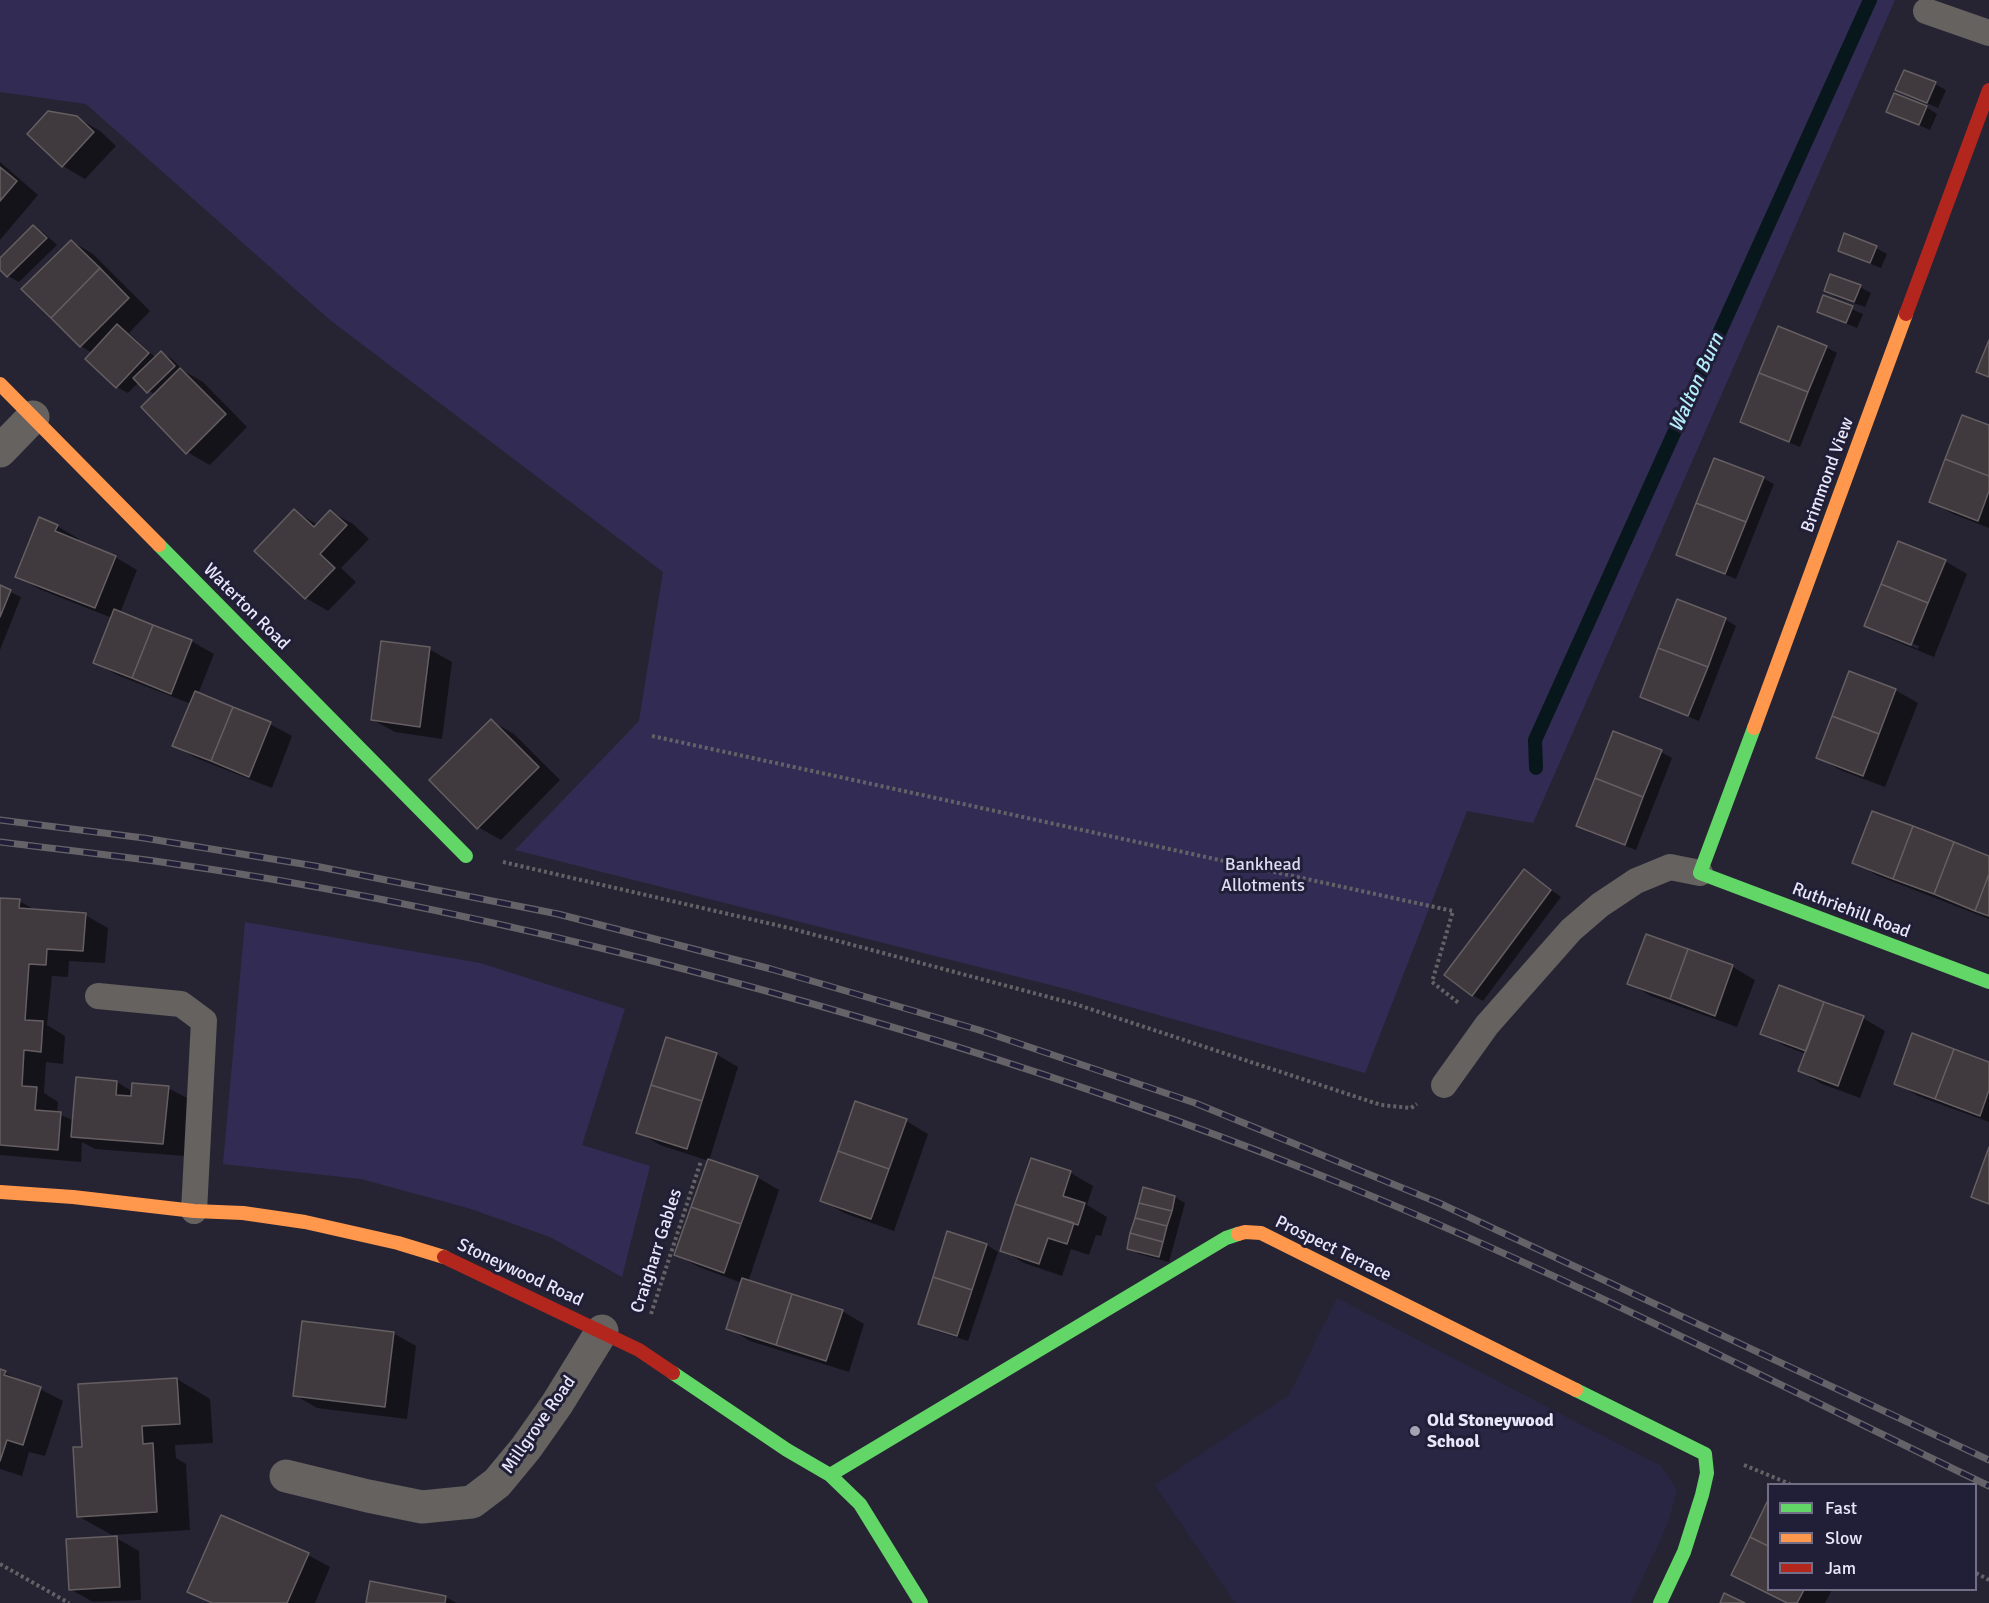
<!DOCTYPE html>
<html>
<head>
<meta charset="utf-8">
<style>
  body { margin:0 }
  #map { position:relative; width:1989px; height:1603px; overflow:hidden; background:#262432; font-family:Signika,sans-serif }
  canvas { display:block }
  .legend { position:absolute; left:1767px; top:1483px; width:210px; height:108px; box-sizing:border-box; background:#211e38; border:2px solid #716e86; margin:0; padding:8px 10px; list-style:none; font-size:18px; color:#e8e7fa }
  .legend li { display:flex; align-items:center; gap:12px; height:30px }
  .legend b { width:30px; border:2px solid #716e86 }
</style>
</head>
<body>
<div id="map">
<canvas width="1989" height="1603"></canvas>
<ul class="legend">
<li><b style="height:8px;background:#63d668"></b>Fast</li>
<li><b style="height:8px;background:#ff974d"></b>Slow</li>
<li><b style="height:8px;background:#b3261e"></b>Jam</li>
</ul>
</div>
<script>
const context = document.querySelector('canvas').getContext('2d');
context.lineJoin = 'round';
function fill(path, color) { context.fillStyle = color; context.fill(path, 'evenodd'); }
function stroke(path, color, width, dash) { context.strokeStyle = color; context.lineWidth = width; context.lineCap = dash ? 'butt' : 'round'; context.setLineDash(dash || []); context.stroke(path); }
function label(font, color, halo, rows, align = 'center') {
  context.font = font + ' Signika,sans-serif'; context.lineWidth = 6; context.setLineDash([]); context.textBaseline = 'middle'; context.strokeStyle = halo; context.fillStyle = color; for (const [text, x, y, turn = 0] of rows) {
    context.save(); context.translate(x, y); context.rotate((+turn || 0) * Math.PI / 180); context.textAlign = isNaN(turn) ? turn : align; if (halo) context.strokeText(text, 0, 0); context.fillText(text, 0, 0); context.restore();
  }
}
const built = new Path2D(`
  M 1337,1298 L 1661,1466 L 1677,1490 L 1668,1523 L 1631,1603 L 1235,1603 L 1155,1485 L 1289,1395 Z`);
const green = new Path2D(`
  M 0,0 L 1895,0 L 1533,823 L 1467,811 L 1365,1073 L 1066,989 L 515,850 L 639,721 L 663,572 L 330,320 L 86,104 L 0,92 Z
  M 245,922 L 480,963 L 625,1009 L 582,1145 L 650,1166 L 622,1277 L 550,1237 L 468,1208 L 361,1179 L 223,1164 Z`);
const shadow = new Path2D(`
  M 1935,84 L 1946,90 L 1938,108 L 1897,90 Z
  M 1926,107 L 1937,114 L 1930,130 L 1888,112 Z
  M 76,117 L 100,131 L 116,146 L 85,179 L 63,166 Z
  M 0,162 L 38,195 L 0,240 Z
  M 33,226 L 44,233 L 57,245 L 19,282 L 8,276 L 0,268 L 0,260 Z
  M 71,241 L 93,254 L 150,311 L 129,333 L 156,358 L 161,353 L 172,359 L 184,371 L 203,382 L 247,427 L 210,465 L 187,452 L 155,395 L 139,382 L 128,393 L 117,387 L 87,359 L 92,353 L 81,346 L 23,289 Z
  M 1876,248 L 1887,254 L 1881,268 L 1850,256 L 1839,250 Z
  M 1831,276 L 1860,287 L 1871,293 L 1865,307 L 1836,297 L 1825,290 Z
  M 1824,297 L 1863,314 L 1857,328 L 1819,312 Z
  M 1826,347 L 1837,353 L 1800,447 L 1752,428 L 1741,422 Z
  M 1989,427 L 1989,528 L 1953,514 L 1931,501 Z
  M 1763,478 L 1774,484 L 1736,579 L 1689,560 L 1678,554 Z
  M 294,511 L 318,525 L 331,512 L 353,524 L 369,539 L 341,568 L 356,582 L 328,611 L 306,598 Z
  M 57,526 L 79,539 L 78,542 L 115,557 L 137,570 L 120,613 L 191,641 L 214,654 L 198,694 L 270,724 L 292,736 L 272,788 L 196,758 L 174,745 L 191,704 L 117,675 L 95,662 L 112,618 L 39,589 L 17,576 Z
  M 1945,561 L 1967,574 L 1934,657 L 1888,638 L 1866,625 ZM 1888,634 L 1919,646 L 1918,649 L 1888,637 Z
  M 0,587 L 21,597 L 0,650 Z
  M 1678,601 L 1726,620 L 1736,626 L 1699,721 L 1652,702 L 1641,696 Z
  M 429,649 L 452,662 L 442,739 L 395,732 L 373,720 Z
  M 1895,690 L 1918,703 L 1885,787 L 1840,770 L 1818,757 Z
  M 491,721 L 514,734 L 560,780 L 501,840 L 478,827 Z
  M 1661,752 L 1672,758 L 1636,850 L 1589,832 L 1578,825 Z
  M 1989,858 L 1989,919 L 1876,875 L 1854,862 Z
  M 1525,871 L 1561,897 L 1483,1001 L 1472,995 Z
  M 19,901 L 37,911 L 85,915 L 108,928 L 105,963 L 69,961 L 68,977 L 52,976 L 47,1025 L 65,1036 L 63,1064 L 46,1062 L 44,1093 L 58,1102 L 57,1113 L 74,1121 L 117,1082 L 133,1092 L 168,1088 L 191,1100 L 185,1156 L 95,1149 L 82,1142 L 81,1162 L 0,1155 L 0,906 Z
  M 1647,935 L 1733,967 L 1755,980 L 1737,1027 L 1651,996 L 1629,983 Z
  M 1863,1018 L 1885,1031 L 1860,1098 L 1822,1084 L 1800,1071 L 1806,1054 L 1785,1046 L 1762,1033 Z
  M 716,1054 L 738,1067 L 709,1161 L 757,1177 L 779,1190 L 748,1282 L 842,1311 L 864,1324 L 849,1372 L 750,1341 L 728,1328 L 742,1283 L 699,1267 L 676,1255 L 709,1161 L 660,1145 L 638,1132 Z
  M 1989,1064 L 1989,1122 L 1918,1096 L 1896,1083 Z
  M 906,1121 L 928,1134 L 894,1231 L 844,1213 L 822,1200 Z
  M 1031,1160 L 1071,1173 L 1093,1186 L 1087,1205 L 1107,1217 L 1101,1236 L 1096,1235 L 1089,1255 L 1071,1249 L 1062,1276 L 1024,1263 L 1002,1250 Z
  M 1175,1197 L 1185,1203 L 1169,1262 L 1139,1254 L 1128,1248 Z
  M 948,1233 L 987,1245 L 998,1252 L 968,1341 L 930,1329 L 920,1323 Z
  M 393,1333 L 416,1346 L 407,1419 L 317,1408 L 295,1395 Z
  M 0,1370 L 26,1384 L 40,1389 L 63,1401 L 45,1456 L 29,1452 L 22,1476 L 0,1469 Z
  M 177,1379 L 210,1399 L 213,1443 L 175,1445 L 176,1458 L 186,1464 L 190,1530 L 112,1535 L 78,1516 L 84,1448 Z
  M 1768,1503 L 1768,1590 L 1832,1590 L 1825,1603 L 1787,1603 L 1733,1575 Z
  M 116,1538 L 139,1551 L 141,1600 L 93,1602 L 70,1589 Z
  M 308,1555 L 330,1567 L 315,1603 L 209,1603 L 189,1592 Z
  M 371,1583 L 446,1597 L 456,1603 L 368,1603 Z`);
const stream = new Path2D(`
  M 1536,768 L 1535,740 L 1870,0`);
const building = new Path2D(`
  M 1904,70 L 1936,82 L 1927,103 L 1895,90 Z
  M 1894,93 L 1927,106 L 1919,125 L 1886,112 Z
  M 48,111 L 77,116 L 94,132 L 62,167 L 27,134 Z
  M 0,167 L 17,181 L 0,201 Z
  M 33,225 L 47,238 L 7,277 L 0,270 L 0,258 Z
  M 1844,233 L 1877,246 L 1870,263 L 1838,251 Z
  M 71,240 L 100,268 L 51,318 L 21,289 Z
  M 100,268 L 129,298 L 80,347 L 51,318 Z
  M 1830,274 L 1861,285 L 1854,302 L 1824,291 Z
  M 1823,295 L 1853,306 L 1846,323 L 1817,312 Z
  M 117,324 L 149,353 L 116,388 L 85,359 Z
  M 1778,326 L 1827,346 L 1808,392 L 1759,373 Z
  M 1989,340 L 1989,377 L 1976,372 Z
  M 161,351 L 175,366 L 147,393 L 133,378 Z
  M 180,368 L 226,414 L 186,454 L 141,407 Z
  M 1759,373 L 1808,392 L 1789,442 L 1740,422 Z
  M 1962,415 L 1989,425 L 1989,476 L 1945,459 Z
  M 1714,458 L 1764,477 L 1746,522 L 1696,503 Z
  M 1945,459 L 1989,476 L 1989,491 L 1978,521 L 1929,502 Z
  M 1696,503 L 1746,522 L 1725,574 L 1676,555 Z
  M 294,509 L 314,527 L 330,510 L 347,525 L 320,554 L 335,568 L 305,599 L 254,551 Z
  M 39,517 L 58,525 L 55,531 L 116,556 L 95,608 L 15,577 Z
  M 1898,541 L 1946,560 L 1928,603 L 1881,584 Z
  M 1881,584 L 1928,603 L 1911,645 L 1864,626 Z
  M 0,585 L 11,590 L 0,617 Z
  M 1677,599 L 1726,618 L 1708,667 L 1658,648 Z
  M 114,609 L 153,625 L 132,678 L 93,663 Z
  M 153,625 L 192,640 L 171,694 L 132,678 Z
  M 381,641 L 430,647 L 420,727 L 371,720 Z
  M 1658,648 L 1708,667 L 1688,716 L 1640,697 Z
  M 1849,671 L 1896,689 L 1879,734 L 1832,716 Z
  M 195,691 L 233,707 L 211,761 L 172,746 Z
  M 233,707 L 271,722 L 249,777 L 211,761 Z
  M 1832,716 L 1879,734 L 1863,776 L 1816,758 Z
  M 491,719 L 539,767 L 477,829 L 429,780 Z
  M 1613,731 L 1662,750 L 1643,797 L 1595,778 Z
  M 1595,778 L 1643,797 L 1625,845 L 1576,826 Z
  M 1872,811 L 1913,826 L 1893,879 L 1852,863 Z
  M 1913,826 L 1954,842 L 1934,894 L 1893,879 Z
  M 1954,842 L 1989,856 L 1989,874 L 1975,911 L 1934,894 Z
  M 1524,869 L 1551,890 L 1472,996 L 1444,975 Z
  M 1989,874 L 1989,916 L 1975,911 Z
  M 0,898 L 20,899 L 19,908 L 86,913 L 83,951 L 47,949 L 46,965 L 29,964 L 25,1020 L 43,1021 L 41,1052 L 24,1050 L 22,1086 L 37,1087 L 35,1110 L 61,1112 L 58,1150 L 0,1145 Z
  M 1646,934 L 1688,949 L 1670,999 L 1627,984 Z
  M 1688,949 L 1733,965 L 1715,1016 L 1670,999 Z
  M 1779,985 L 1824,1002 L 1806,1051 L 1760,1034 Z
  M 1824,1002 L 1864,1016 L 1838,1086 L 1798,1071 Z
  M 1912,1033 L 1954,1049 L 1935,1099 L 1894,1084 Z
  M 666,1037 L 717,1053 L 702,1101 L 651,1085 Z
  M 1954,1049 L 1989,1062 L 1989,1090 L 1980,1116 L 1935,1099 Z
  M 76,1077 L 117,1081 L 116,1095 L 131,1096 L 132,1083 L 169,1086 L 163,1144 L 71,1137 Z
  M 651,1085 L 702,1101 L 687,1149 L 636,1133 Z
  M 855,1101 L 907,1119 L 889,1169 L 838,1151 Z
  M 1989,1147 L 1989,1204 L 1971,1197 Z
  M 838,1151 L 889,1169 L 871,1219 L 820,1201 Z
  M 1031,1158 L 1071,1171 L 1063,1196 L 1085,1203 L 1078,1225 L 1015,1204 Z
  M 708,1159 L 758,1176 L 741,1224 L 691,1207 Z
  M 1143,1187 L 1175,1196 L 1172,1211 L 1139,1203 Z
  M 1139,1203 L 1172,1211 L 1167,1226 L 1135,1218 Z
  M 1015,1204 L 1074,1223 L 1067,1244 L 1048,1238 L 1039,1264 L 1000,1251 Z
  M 691,1207 L 741,1224 L 724,1273 L 674,1255 Z
  M 1135,1218 L 1167,1226 L 1163,1242 L 1130,1233 Z
  M 947,1231 L 987,1244 L 972,1290 L 933,1277 Z
  M 1130,1233 L 1163,1242 L 1159,1257 L 1127,1249 Z
  M 933,1277 L 972,1290 L 957,1336 L 918,1324 Z
  M 742,1278 L 792,1294 L 776,1345 L 726,1329 Z
  M 792,1294 L 843,1310 L 826,1361 L 776,1345 Z
  M 302,1321 L 394,1332 L 385,1407 L 293,1396 Z
  M 0,1369 L 6,1371 L 4,1375 L 41,1387 L 23,1445 L 7,1440 L 0,1461 Z
  M 177,1378 L 180,1424 L 142,1426 L 143,1444 L 153,1443 L 157,1512 L 77,1517 L 73,1447 L 82,1447 L 78,1384 Z
  M 1768,1500 L 1768,1546 L 1750,1537 Z
  M 221,1515 L 309,1553 L 287,1603 L 212,1603 L 187,1592 Z
  M 117,1536 L 120,1587 L 69,1590 L 66,1539 Z
  M 1750,1537 L 1768,1546 L 1768,1590 L 1804,1590 L 1797,1603 L 1787,1603 L 1731,1575 Z
  M 370,1581 L 446,1596 L 445,1603 L 366,1603 Z
  M 1724,1593 L 1745,1603 L 1720,1603 Z`);
const path = new Path2D(`
  M 652,736 L 1453,911 L 1432,982 L 1460,1004
  M 503,862 L 789,928 L 1075,1004 L 1381,1105 L 1411,1108 L 1417,1104
  M 651,1314 L 701,1161
  M 1744,1465 L 1790,1484
  M 0,1564 L 69,1603
  M 1976,1573 L 1989,1580`);
const lane = new Path2D(`
  M 1926,11 L 1989,33
  M 98,996 L 181,1004 L 204,1021 L 194,1211
  M 1444,1085 L 1487,1025 L 1571,930 L 1600,905 L 1636,881 L 1670,867 L 1700,873`);
const street = new Path2D(`
  M 0,451 L 33,417
  M 286,1476 L 368,1496 L 422,1507 L 472,1502 L 497,1483 L 526,1448 L 557,1404 L 602,1331`);
const fast = new Path2D(`
  M 159,545 L 466,856
  M 1754,728 L 1700,873 L 1989,982
  M 673,1373 L 787,1450 L 830,1475 L 860,1504 L 921,1603
  M 1576,1390 L 1705,1454 L 1707,1473 L 1702,1495 L 1684,1552 L 1660,1603
  M 830,1475 L 1226,1238 L 1238,1234`);
const slow = new Path2D(`
  M 0,384 L 159,545
  M 1754,728 L 1906,314
  M 0,1192 L 73,1197 L 194,1211 L 243,1213 L 305,1222 L 398,1243 L 444,1257
  M 1238,1234 L 1245,1232 L 1261,1233 L 1576,1390`);
const jam = new Path2D(`
  M 1906,314 L 1989,90
  M 444,1257 L 639,1350 L 673,1373`);
const rail = new Path2D(`
  M 0,820 L 144,838 L 315,866 L 558,914 L 771,969 L 979,1030 L 1195,1103 L 1439,1203 L 1989,1460
  M 0,842 C 56,849 112,855 168,863 C 318,884 466,915 613,951 C 863,1013 1109,1089 1347,1186 C 1566,1275 1776,1384 1989,1486`);
const markers = [
  [1415,1431,6,"#a4a3b4"]
];
const streetNames = [
  ["Brimmond View",1828,475,-70],
  ["Waterton Road",246,607,45],
  ["Ruthriehill Road",1851,911,21],
  ["Prospect Terrace",1333,1249,26],
  ["Craigharr Gables",657,1251,-72],
  ["Stoneywood Road",520,1273,25],
  ["Millgrove Road",539,1425,-55]
];
const parkNames = [
  ["Bankhead",1263,865],
  ["Allotments",1263,886]
];
const poiNames = [
  ["Old Stoneywood",1427,1421],
  ["School",1427,1442]
];
const waterNames = [
  ["Walton Burn",1697,383,-66]
];
fill(built, '#292644');
fill(green, '#322c55');
fill(shadow, '#0007');
stroke(stream, '#08171b', 14);
fill(building, '#40393d');
stroke(building, '#665f62', 1.5);
stroke(path, '#646266', 4, [3, 3]);
stroke(lane, '#656260', 26);
stroke(street, '#656260', 33);
stroke(fast, '#63d668', 14);
stroke(slow, '#ff974d', 14);
stroke(jam, '#b3261e', 14);
stroke(rail, '#656368', 7);
stroke(rail, '#211e38', 4.5, [14]);
for (const [x, y, r, color] of markers) { const dot = new Path2D(); dot.arc(x, y, r, 0, 2 * Math.PI); context.fillStyle = color; context.fill(dot); stroke(dot, '#211e38', 2); }
label('18px', '#e8e7fa', '#211e38', streetNames);
label('18px', '#dcdbf1', '#211e38', parkNames);
label('bold 18px', '#e8e7fa', '#211e38', poiNames, 'left');
label('italic 20px', '#b3eefa', '#211e38', waterNames);
</script>
</body>
</html>
